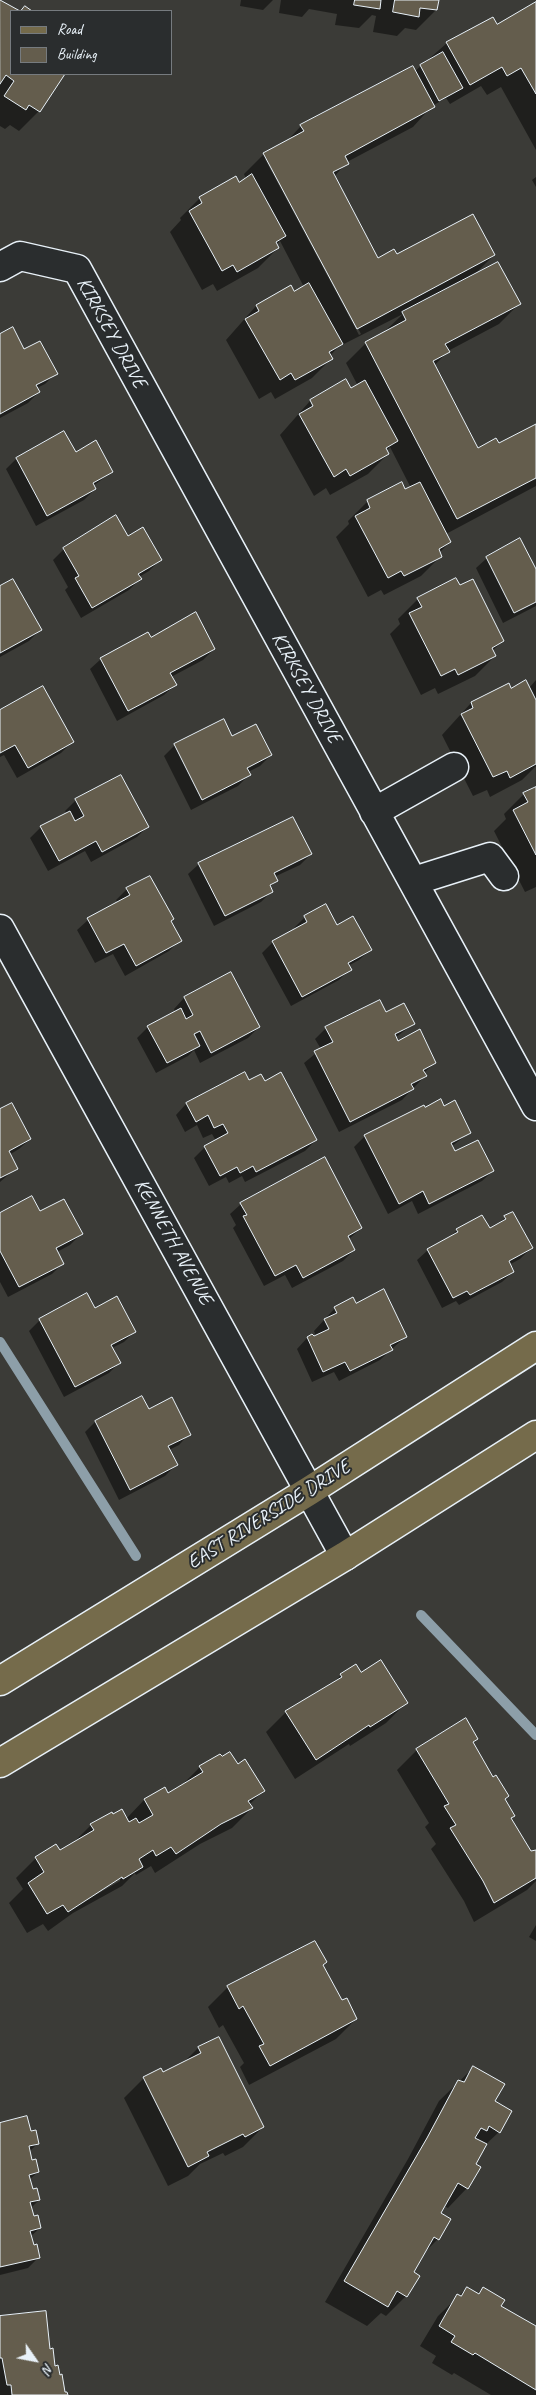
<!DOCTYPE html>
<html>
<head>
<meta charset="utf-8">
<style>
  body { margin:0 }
  #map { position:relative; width:536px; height:2395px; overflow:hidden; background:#3b3b37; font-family:Caveat,sans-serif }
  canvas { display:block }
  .legend { position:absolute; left:10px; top:10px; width:162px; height:65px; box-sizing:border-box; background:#2a2d2e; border:1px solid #767b7f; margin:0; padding:6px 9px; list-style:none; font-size:15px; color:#e8f1f8 }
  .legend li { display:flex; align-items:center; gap:10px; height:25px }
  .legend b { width:25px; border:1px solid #767b7f }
  .north { position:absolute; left:10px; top:2335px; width:50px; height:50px; -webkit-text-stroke:4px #2a2d2e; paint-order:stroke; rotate:123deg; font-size:14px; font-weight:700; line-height:20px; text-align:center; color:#e8f1f8 }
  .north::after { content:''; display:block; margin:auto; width:18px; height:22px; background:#e8f1f8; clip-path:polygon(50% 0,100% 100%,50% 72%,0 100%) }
</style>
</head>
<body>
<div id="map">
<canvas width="536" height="2395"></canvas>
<ul class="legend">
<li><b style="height:6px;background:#756b4b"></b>Road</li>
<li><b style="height:14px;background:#645d4d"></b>Building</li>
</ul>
<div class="north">N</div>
</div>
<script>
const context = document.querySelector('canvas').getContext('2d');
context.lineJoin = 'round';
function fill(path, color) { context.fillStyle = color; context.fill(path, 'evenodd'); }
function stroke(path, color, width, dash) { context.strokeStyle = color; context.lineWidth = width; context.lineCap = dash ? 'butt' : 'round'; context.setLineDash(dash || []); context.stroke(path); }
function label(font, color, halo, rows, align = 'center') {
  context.font = font + ' Caveat,sans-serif'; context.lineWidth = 4; context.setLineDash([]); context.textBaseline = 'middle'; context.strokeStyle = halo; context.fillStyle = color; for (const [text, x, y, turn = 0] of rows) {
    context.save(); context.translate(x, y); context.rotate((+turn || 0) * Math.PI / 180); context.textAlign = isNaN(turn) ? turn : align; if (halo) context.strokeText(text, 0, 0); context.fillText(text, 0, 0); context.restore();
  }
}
const shadow = new Path2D(`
  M 0,0 L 17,11 L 11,11 L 11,74 L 64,74 L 39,111 L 19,131 L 10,125 L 5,129 L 0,126 Z
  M 241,0 L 273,0 L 263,10 L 240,6 Z
  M 281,0 L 437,0 L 436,10 L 416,30 L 405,28 L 397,36 L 373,32 L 376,16 L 372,15 L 359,28 L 335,25 L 337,14 L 309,9 L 302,17 L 279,13 Z
  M 536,3 L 536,150 L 501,87 L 487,95 L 481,86 L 450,104 L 446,98 L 432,106 L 413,127 L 347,162 L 334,177 L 378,260 L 397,256 L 494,255 L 473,276 L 519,304 L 499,324 L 448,351 L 434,366 L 478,449 L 499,445 L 536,425 L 536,486 L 446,534 L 450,542 L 439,553 L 441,556 L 421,576 L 384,595 L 381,590 L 368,597 L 336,537 L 349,524 L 348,521 L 368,501 L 411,488 L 390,447 L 386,451 L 388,454 L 368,474 L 330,495 L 326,488 L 314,496 L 280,435 L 310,401 L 358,386 L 346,363 L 366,343 L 383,333 L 403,314 L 338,347 L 330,356 L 332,358 L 312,378 L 275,399 L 271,392 L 259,399 L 226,340 L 256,306 L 290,286 L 294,293 L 304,287 L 280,241 L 276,245 L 278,248 L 258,268 L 217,291 L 213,284 L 202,290 L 170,232 L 181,220 L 180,218 L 200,198 L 246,179 L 244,174 L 264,154 L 285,143 L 301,126 L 414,72 L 447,43 L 496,25 ZM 265,159 L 268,159 L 361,334 L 359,335 Z
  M 536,177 L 536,187 L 532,180 Z
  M 0,336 L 56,373 L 45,384 L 37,388 L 39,392 L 28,403 L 0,418 Z
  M 76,453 L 112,472 L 93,486 L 95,489 L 84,500 L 36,526 L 6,469 L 16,459 Z
  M 127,538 L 160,560 L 149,571 L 139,577 L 140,579 L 129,590 L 81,618 L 65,590 L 68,587 L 53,560 L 64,549 Z
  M 487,558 L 536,572 L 536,606 L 503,623 L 476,568 Z
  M 0,588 L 40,630 L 29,641 L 0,657 Z
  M 418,599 L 503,641 L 492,651 L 495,656 L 475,676 L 438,694 L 435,688 L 421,695 L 390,634 L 400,624 L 398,619 Z
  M 150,638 L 214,649 L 203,660 L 171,677 L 175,685 L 164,695 L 117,721 L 90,669 L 101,659 Z
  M 536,680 L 536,766 L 522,780 L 490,797 L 487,790 L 473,796 L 442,735 L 471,703 L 511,690 L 529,688 Z
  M 0,711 L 72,742 L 61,753 L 17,778 L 4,755 L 0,757 Z
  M 231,738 L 271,755 L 260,766 L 248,772 L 249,775 L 238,786 L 191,810 L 164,756 L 175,745 Z
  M 536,788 L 536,887 L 525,892 L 494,831 L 506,819 L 504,814 L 524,794 Z
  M 76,800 L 147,827 L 137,837 L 91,862 L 85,851 L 48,871 L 30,838 L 41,827 L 67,814 L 65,811 Z
  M 311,854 L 300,865 L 274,877 L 276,881 L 270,887 L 272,891 L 261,902 L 214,926 L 188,874 L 199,864 Z
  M 127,889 L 170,921 L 180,940 L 169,951 L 125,976 L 113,954 L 95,963 L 77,930 L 88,920 L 118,903 L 116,900 Z
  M 305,917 L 337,926 L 370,950 L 359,960 L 348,966 L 350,969 L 339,980 L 291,1006 L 262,953 L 273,942 L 295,930 L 294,928 Z
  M 230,974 L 259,1027 L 248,1038 L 200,1063 L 194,1050 L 188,1056 L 156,1073 L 137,1038 L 148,1027 L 176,1013 L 174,1009 L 184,998 Z
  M 385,1014 L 413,1024 L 395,1038 L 398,1042 L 435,1062 L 424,1073 L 425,1076 L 402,1100 L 339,1132 L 304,1063 L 321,1049 L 315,1039 L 326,1028 Z
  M 249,1082 L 316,1140 L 305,1151 L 245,1182 L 242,1176 L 229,1183 L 226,1177 L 209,1186 L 194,1158 L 205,1147 L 216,1141 L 212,1134 L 203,1138 L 197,1125 L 185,1132 L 176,1115 L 186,1104 Z
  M 443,1107 L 470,1132 L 451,1147 L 455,1153 L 493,1171 L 482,1181 L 418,1214 L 412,1201 L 388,1214 L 354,1147 L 365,1136 L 425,1108 Z
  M 0,1110 L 30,1139 L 19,1149 L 9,1155 L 16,1168 L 0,1182 Z
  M 241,1204 L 361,1228 L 348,1240 L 354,1250 L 343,1261 L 292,1288 L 285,1275 L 264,1286 L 233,1228 L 236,1225 L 230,1214 Z
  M 40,1213 L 81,1234 L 70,1245 L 57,1252 L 63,1263 L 52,1274 L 8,1297 L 0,1282 L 0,1214 Z
  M 482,1217 L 489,1230 L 505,1218 L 531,1248 L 520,1259 L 509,1265 L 513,1272 L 502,1282 L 459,1305 L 456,1301 L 442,1308 L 417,1260 L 428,1250 L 448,1239 L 457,1230 Z
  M 335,1308 L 405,1337 L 380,1360 L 339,1381 L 334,1372 L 312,1382 L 297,1349 L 307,1338 L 316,1337 L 314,1331 Z
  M 94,1310 L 135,1331 L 124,1342 L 112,1348 L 120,1362 L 109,1373 L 64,1397 L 29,1331 L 40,1320 Z
  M 141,1398 L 148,1411 L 189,1434 L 179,1445 L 169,1450 L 176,1465 L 165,1476 L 119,1500 L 85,1432 L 95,1422 Z
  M 361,1673 L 406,1703 L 386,1723 L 350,1746 L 349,1744 L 295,1779 L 266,1732 L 286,1712 L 332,1684 L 341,1675 Z
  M 466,1720 L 472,1743 L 514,1816 L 510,1819 L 531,1853 L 536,1852 L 536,1881 L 527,1890 L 474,1922 L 464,1901 L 431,1849 L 436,1844 L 425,1827 L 429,1823 L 397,1770 L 417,1750 Z
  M 200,1767 L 263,1791 L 249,1805 L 252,1808 L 232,1828 L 200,1844 L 155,1873 L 151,1866 L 136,1875 L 135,1873 L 122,1886 L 73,1913 L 48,1931 L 43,1924 L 27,1933 L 9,1903 L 23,1889 L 16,1878 L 36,1858 L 60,1852 L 72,1844 L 91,1825 L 113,1816 L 126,1819 L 144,1800 L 164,1788 L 167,1795 L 179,1788 ZM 120,1878 L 120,1881 L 83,1902 Z
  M 536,1925 L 536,1941 L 529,1937 Z
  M 322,1966 L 341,2002 L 356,2019 L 336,2039 L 249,2085 L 240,2067 L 244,2063 L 223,2025 L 219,2028 L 208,2007 L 228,1987 Z
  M 198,2048 L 263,2127 L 243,2147 L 225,2156 L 223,2153 L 200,2164 L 188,2176 L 168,2186 L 124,2098 L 144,2078 L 161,2069 L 163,2073 L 183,2063 Z
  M 473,2068 L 494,2101 L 499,2132 L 483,2147 L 474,2164 L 467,2188 L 448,2208 L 444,2206 L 440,2213 L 438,2239 L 423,2254 L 412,2273 L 406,2296 L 386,2316 L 381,2313 L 367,2326 L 325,2302 L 408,2159 L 439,2101 Z
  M 0,2124 L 30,2133 L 38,2143 L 29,2152 L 32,2161 L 38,2172 L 29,2180 L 32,2190 L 39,2200 L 31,2208 L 33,2217 L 40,2228 L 30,2237 L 39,2257 L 28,2268 L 0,2275 Z
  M 467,2288 L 477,2294 L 483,2288 L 500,2306 L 534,2327 L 536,2325 L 536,2395 L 491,2395 L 454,2373 L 452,2375 L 432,2363 L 436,2356 L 420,2346 L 438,2316 Z
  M 0,2318 L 49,2350 L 63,2393 L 67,2395 L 0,2395 Z`);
const stream = new Path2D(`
  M 0,1342 L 136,1556
  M 421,1615 L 536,1735`);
const building = new Path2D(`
  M 0,0 L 20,11 L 11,11 L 11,74 L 65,74 L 40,112 L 29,105 L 26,110 L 4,96 L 14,81 L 6,75 L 0,84 Z
  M 355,0 L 381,0 L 380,9 L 354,5 Z
  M 395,0 L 439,0 L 437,10 L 420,8 L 419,17 L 393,12 Z
  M 536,2 L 536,94 L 521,68 L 507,76 L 502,67 L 470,85 L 446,42 L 493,17 L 497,24 Z
  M 25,6 L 32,11 L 21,11 Z
  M 443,52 L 463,88 L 439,101 L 420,65 Z
  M 413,66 L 435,107 L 345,156 L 349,164 L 333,172 L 378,258 L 394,249 L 397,254 L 473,214 L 495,255 L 357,329 L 263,153 L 304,131 L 300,125 Z
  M 252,174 L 286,236 L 276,242 L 279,248 L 237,272 L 233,265 L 222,271 L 189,211 L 202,203 L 199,197 L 236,176 L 239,182 Z
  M 498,262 L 521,304 L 445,344 L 450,352 L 433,361 L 478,448 L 496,438 L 499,443 L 536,424 L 536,478 L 457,519 L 365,342 L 406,320 L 402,312 Z
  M 309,283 L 343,344 L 329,352 L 333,359 L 295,380 L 291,373 L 280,380 L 245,319 L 259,311 L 256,305 L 291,285 L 294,291 Z
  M 13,327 L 24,349 L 40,341 L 58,374 L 36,385 L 40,392 L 0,414 L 0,334 Z
  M 346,379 L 351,388 L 365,380 L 398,441 L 386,448 L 389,454 L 350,476 L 346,469 L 334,477 L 299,414 L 313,406 L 310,400 Z
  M 64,431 L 76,452 L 96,440 L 113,472 L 93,483 L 96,489 L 47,516 L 16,458 Z
  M 402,482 L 405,489 L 420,482 L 451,542 L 439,549 L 442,557 L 404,576 L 401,571 L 388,578 L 355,516 L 370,508 L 367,500 Z
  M 116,515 L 128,536 L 143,527 L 162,560 L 138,574 L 142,579 L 92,608 L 75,578 L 79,576 L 63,548 Z
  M 520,538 L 536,569 L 536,602 L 514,613 L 486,557 Z
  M 456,578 L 460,585 L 473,579 L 504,641 L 492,648 L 496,656 L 458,675 L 455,669 L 441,676 L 409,613 L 422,607 L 417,598 Z
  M 13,579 L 42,630 L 0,653 L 0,586 Z
  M 196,612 L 215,649 L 170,673 L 177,685 L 128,711 L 100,658 L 148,632 L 151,637 Z
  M 526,680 L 536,700 L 536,764 L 510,778 L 507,771 L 493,777 L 461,714 L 473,708 L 471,702 L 509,683 L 511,688 Z
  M 43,686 L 74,742 L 28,768 L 15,745 L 0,753 L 0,710 Z
  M 224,719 L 232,736 L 256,724 L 272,755 L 247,768 L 251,775 L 202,800 L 174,744 Z
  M 121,775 L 149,827 L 102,852 L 96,841 L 59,861 L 40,826 L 70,811 L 75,821 L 84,816 L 75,799 Z
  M 536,787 L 536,855 L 513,810 L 528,802 L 523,793 Z
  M 293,817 L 312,854 L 274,873 L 278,881 L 270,885 L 273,892 L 225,916 L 198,863 Z
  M 150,876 L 174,919 L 171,921 L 182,941 L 136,966 L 124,944 L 106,953 L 87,918 L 130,895 L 126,888 Z
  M 326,904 L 337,925 L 353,916 L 372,950 L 348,963 L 352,970 L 302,997 L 272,941 L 307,922 L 304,916 Z
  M 231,972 L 260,1027 L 211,1053 L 200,1031 L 194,1034 L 200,1046 L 167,1063 L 147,1026 L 181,1008 L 186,1019 L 193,1015 L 184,997 Z
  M 380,1000 L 386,1012 L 404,1003 L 415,1024 L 395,1034 L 398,1041 L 420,1029 L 436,1063 L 423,1070 L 427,1076 L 411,1084 L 414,1089 L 350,1122 L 314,1051 L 333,1042 L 325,1027 Z
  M 245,1072 L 249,1080 L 261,1074 L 265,1081 L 281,1072 L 317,1140 L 256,1172 L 253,1166 L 240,1173 L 237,1167 L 220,1176 L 204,1146 L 228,1133 L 223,1124 L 214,1128 L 208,1115 L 196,1122 L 186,1103 Z
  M 441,1099 L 444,1106 L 455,1100 L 471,1133 L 451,1143 L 455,1151 L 478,1140 L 494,1171 L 429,1204 L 423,1191 L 399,1204 L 364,1135 L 424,1105 L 425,1107 Z
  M 12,1103 L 31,1139 L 9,1151 L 18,1169 L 0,1178 L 0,1109 Z
  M 325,1157 L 362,1228 L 348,1236 L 355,1250 L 303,1278 L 296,1265 L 275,1276 L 243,1216 L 247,1215 L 240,1203 Z
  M 32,1196 L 40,1211 L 64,1199 L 83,1234 L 56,1248 L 64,1264 L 19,1287 L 0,1251 L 0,1213 Z
  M 513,1212 L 533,1248 L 509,1261 L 514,1272 L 470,1295 L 467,1291 L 453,1298 L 427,1249 L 458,1232 L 456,1229 L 482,1215 L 490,1228 L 506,1219 L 504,1216 Z
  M 384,1289 L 407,1337 L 390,1345 L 393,1350 L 350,1371 L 345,1362 L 323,1372 L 307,1337 L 312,1334 L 314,1336 L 329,1329 L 324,1319 L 337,1313 L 334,1307 L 353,1297 L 356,1303 Z
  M 87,1293 L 95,1308 L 117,1296 L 136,1332 L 111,1345 L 121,1363 L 75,1387 L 39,1319 Z
  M 142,1396 L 149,1409 L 172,1397 L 191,1435 L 168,1446 L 178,1465 L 130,1490 L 95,1421 Z
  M 381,1660 L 408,1703 L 370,1727 L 369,1725 L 316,1760 L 285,1711 L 342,1677 L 340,1674 L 356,1664 L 361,1672 Z
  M 466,1718 L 478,1739 L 473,1742 L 493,1777 L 496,1775 L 509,1796 L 505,1799 L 515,1816 L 511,1818 L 531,1851 L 536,1850 L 536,1878 L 494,1903 L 483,1881 L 450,1828 L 456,1825 L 444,1806 L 449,1804 L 416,1749 Z
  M 230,1752 L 238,1764 L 245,1759 L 265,1791 L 248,1801 L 253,1808 L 221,1824 L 176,1854 L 171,1847 L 156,1856 L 153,1850 L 139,1859 L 143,1867 L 123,1879 L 122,1877 L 68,1912 L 63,1905 L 47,1914 L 28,1883 L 44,1872 L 35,1857 L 56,1844 L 60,1850 L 94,1830 L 90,1824 L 112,1812 L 113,1814 L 122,1809 L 129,1822 L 136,1818 L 139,1823 L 153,1815 L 144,1799 L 165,1787 L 168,1793 L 203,1772 L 199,1766 L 220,1754 L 222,1756 Z
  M 315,1941 L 327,1962 L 323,1965 L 342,2000 L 347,1998 L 357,2019 L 270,2066 L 259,2046 L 264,2044 L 243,2006 L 239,2009 L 227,1986 Z
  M 219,2037 L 264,2127 L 245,2137 L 243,2134 L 207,2152 L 209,2156 L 188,2167 L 143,2077 L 161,2068 L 163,2072 L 201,2053 L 198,2047 Z
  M 473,2066 L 505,2084 L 495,2101 L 512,2111 L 500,2133 L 489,2126 L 487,2131 L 481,2128 L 475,2138 L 487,2144 L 476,2164 L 481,2167 L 468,2189 L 458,2183 L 441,2213 L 451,2219 L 439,2240 L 434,2237 L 414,2272 L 420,2276 L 407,2297 L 397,2291 L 388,2307 L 344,2281 L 427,2138 L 458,2080 L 464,2082 Z
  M 27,2116 L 31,2131 L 36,2130 L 39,2144 L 29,2146 L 32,2160 L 36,2159 L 39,2172 L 29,2175 L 33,2189 L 37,2188 L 40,2200 L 30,2202 L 34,2216 L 38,2215 L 41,2228 L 30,2231 L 34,2245 L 37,2244 L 40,2258 L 0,2267 L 0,2123 Z
  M 467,2287 L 479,2294 L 483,2287 L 505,2300 L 501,2306 L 536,2326 L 536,2390 L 475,2353 L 473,2355 L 451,2342 L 455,2336 L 439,2326 L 457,2294 L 461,2296 Z
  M 46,2311 L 50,2349 L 53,2348 L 55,2366 L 58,2365 L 60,2375 L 62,2374 L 65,2392 L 67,2392 L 68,2395 L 12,2395 L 11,2385 L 7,2385 L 2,2358 L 0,2358 L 0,2316 Z`);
const minor = new Path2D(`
  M 0,267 L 20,256 L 77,269 L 536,1106
  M 374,812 L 454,767
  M 414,881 L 490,857 L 504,876
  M 0,929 L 345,1556`);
const major = new Path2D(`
  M 0,1681 L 309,1491 L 536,1346
  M 0,1763 L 345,1556 L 536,1435`);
const streetNames = [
  ["KIRKSEY DRIVE",111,333,61],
  ["KIRKSEY DRIVE",306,688,61],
  ["KENNETH AVENUE",173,1242,61],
  ["EAST RIVERSIDE DRIVE",269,1515,-32]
];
fill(shadow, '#0007');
stroke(stream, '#8d9fa9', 10);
fill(building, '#645d4d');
stroke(building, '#e8f1f8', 1);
stroke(minor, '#e8f1f8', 31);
stroke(major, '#e8f1f8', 31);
stroke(minor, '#2a2d2e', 28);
stroke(major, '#756b4b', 28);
label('20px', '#e8f1f8', '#2a2d2e', streetNames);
</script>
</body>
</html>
